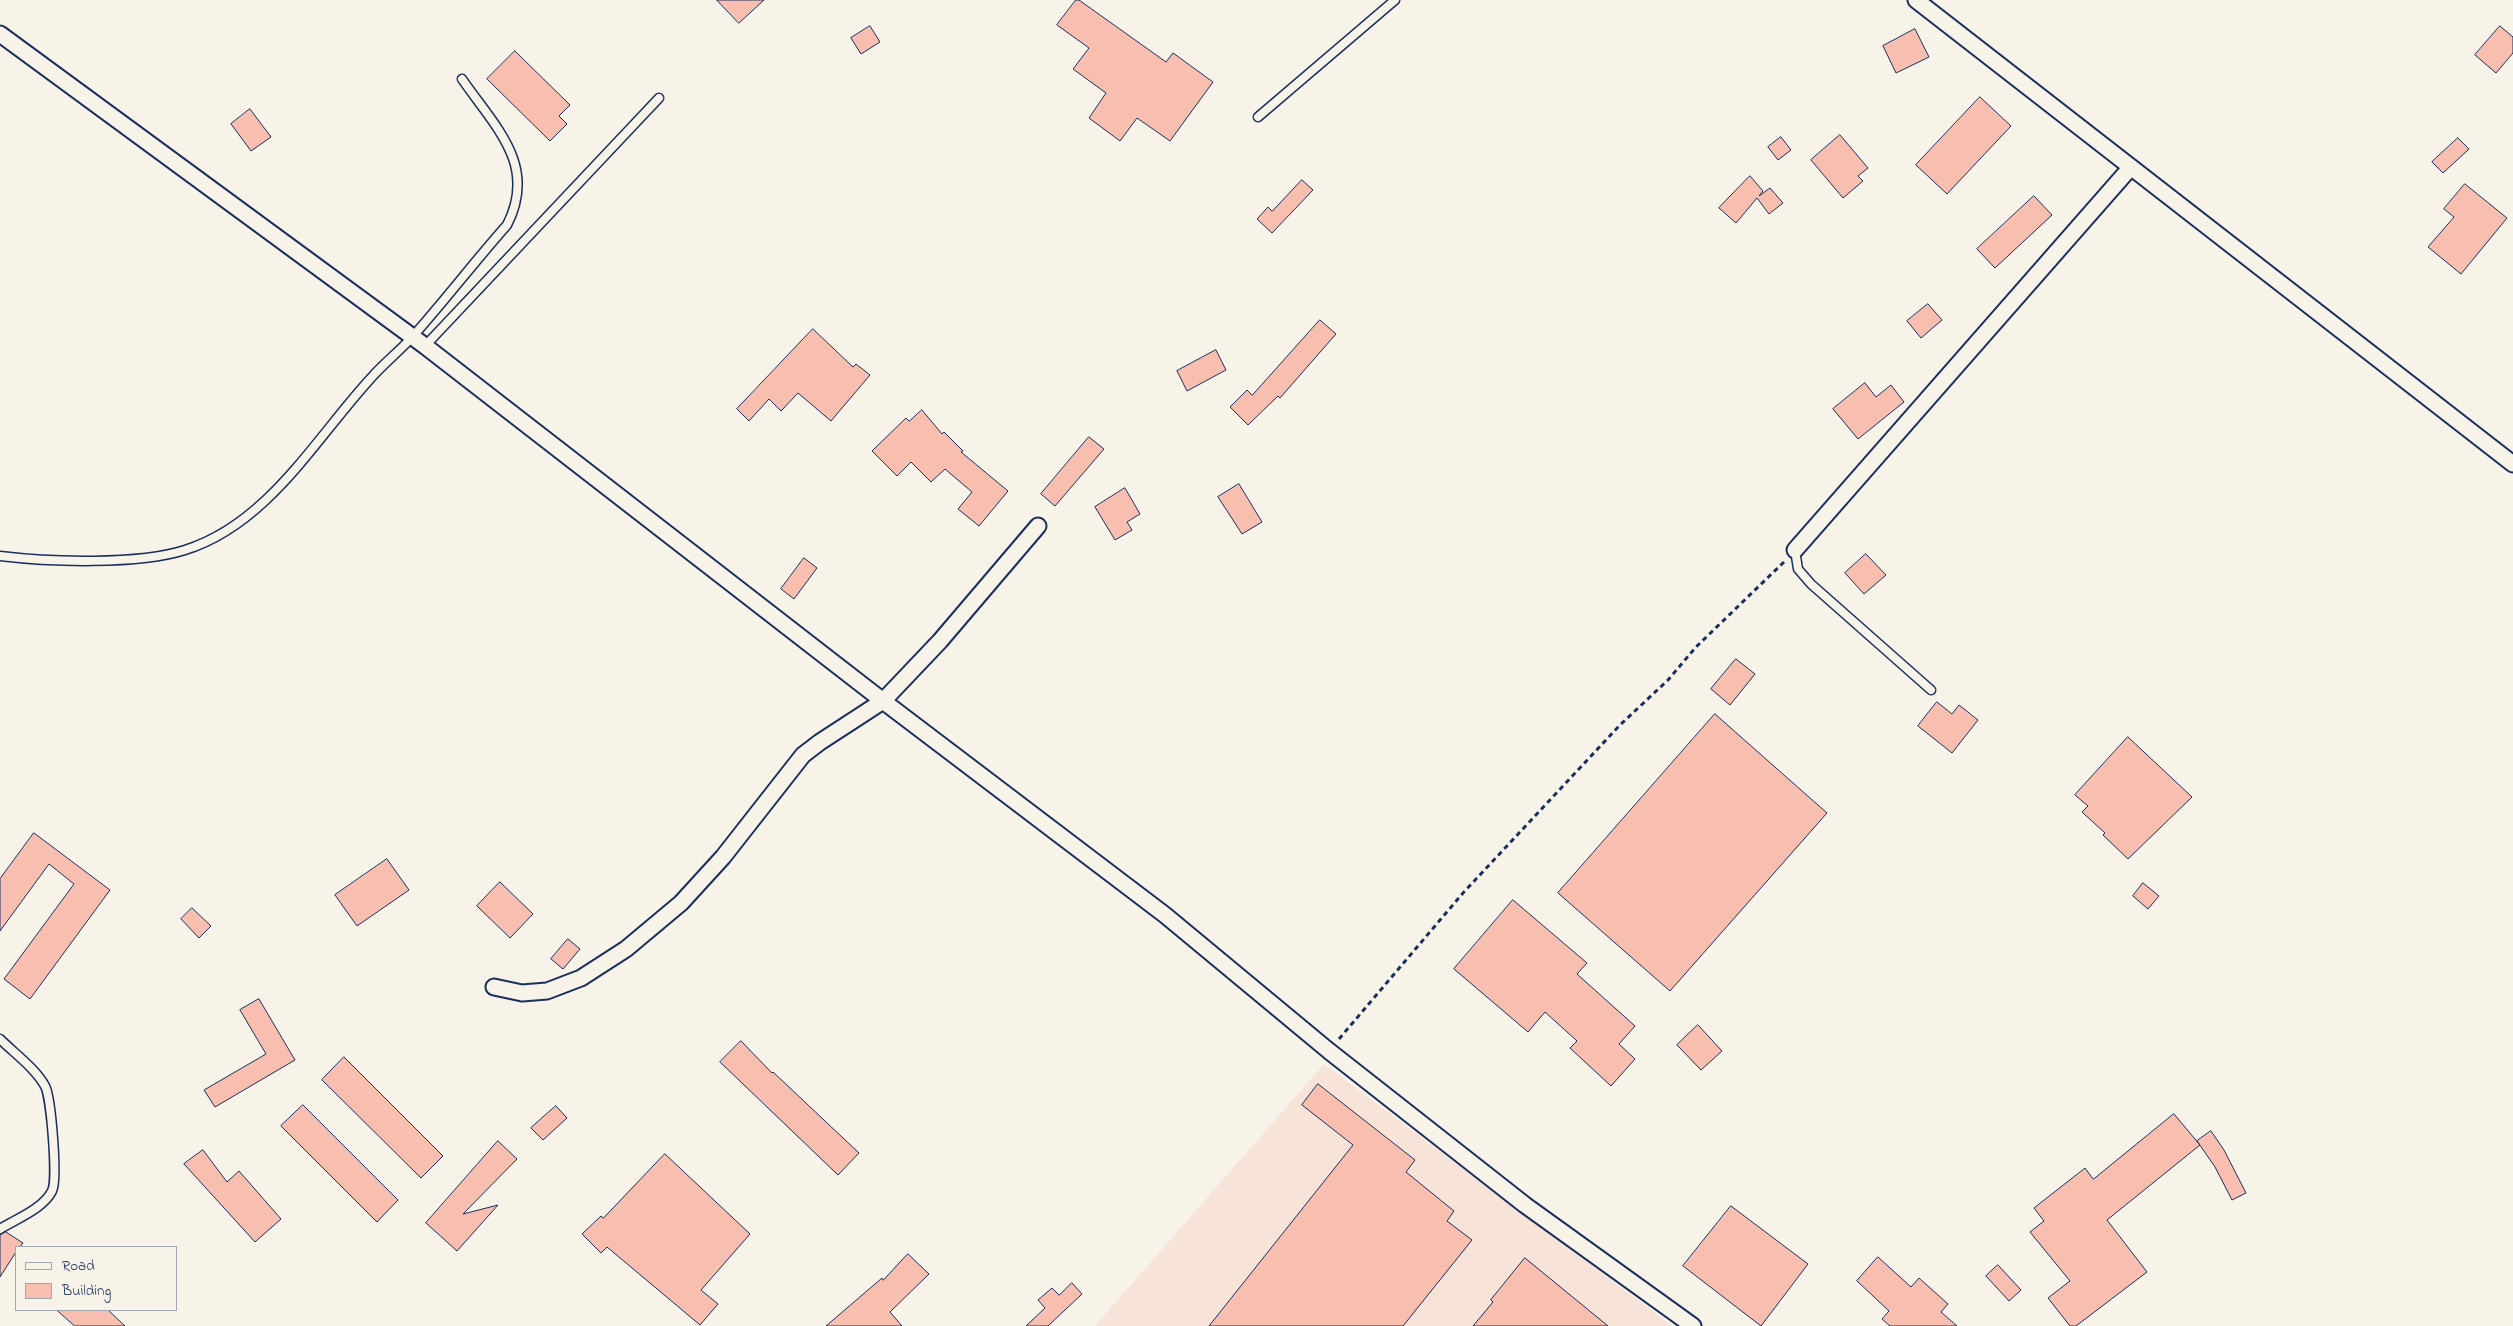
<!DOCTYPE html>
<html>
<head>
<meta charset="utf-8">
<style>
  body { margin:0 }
  #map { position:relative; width:2513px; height:1326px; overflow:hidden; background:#f7f3e8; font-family:"Indie Flower",sans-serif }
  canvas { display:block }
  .legend { position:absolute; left:15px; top:1246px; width:162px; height:65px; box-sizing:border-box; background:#f7f3e8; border:1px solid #9fa5b1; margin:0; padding:6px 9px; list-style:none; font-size:15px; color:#1b2f5e }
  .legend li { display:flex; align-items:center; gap:10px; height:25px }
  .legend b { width:25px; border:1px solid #9fa5b1 }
</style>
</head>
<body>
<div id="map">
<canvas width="2513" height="1326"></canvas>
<ul class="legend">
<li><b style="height:6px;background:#f7f3e8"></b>Road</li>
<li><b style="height:14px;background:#f8beb0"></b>Building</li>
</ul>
</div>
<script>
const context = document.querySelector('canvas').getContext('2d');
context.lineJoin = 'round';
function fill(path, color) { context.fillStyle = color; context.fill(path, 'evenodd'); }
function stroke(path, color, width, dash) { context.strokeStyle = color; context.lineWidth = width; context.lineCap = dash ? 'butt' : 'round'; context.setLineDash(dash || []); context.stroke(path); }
const built = new Path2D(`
  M 1324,1064 L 1672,1326 L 1095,1326 Z`);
const building = new Path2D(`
  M 717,0 L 764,0 L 739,23 Z
  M 1076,0 L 1079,0 L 1166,62 L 1173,53 L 1213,82 L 1170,141 L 1137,118 L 1120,141 L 1089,118 L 1106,93 L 1073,69 L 1089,48 L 1057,25 Z
  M 870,26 L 880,42 L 861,54 L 851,38 Z
  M 2500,26 L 2513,37 L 2513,53 L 2496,73 L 2475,55 Z
  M 1915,29 L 1929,57 L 1896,73 L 1883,46 Z
  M 515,51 L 570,105 L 559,116 L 567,124 L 550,141 L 487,79 Z
  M 1980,97 L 2011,126 L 1947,194 L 1916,165 Z
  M 250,109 L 271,137 L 251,151 L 231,124 Z
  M 1840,135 L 1868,168 L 1858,176 L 1863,181 L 1843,198 L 1811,160 Z
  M 1781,137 L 1791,150 L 1778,160 L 1768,147 Z
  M 2458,138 L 2469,149 L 2443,173 L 2432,162 Z
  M 1750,176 L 1763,191 L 1759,196 L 1770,188 L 1783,203 L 1769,214 L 1757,198 L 1736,223 L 1719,208 Z
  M 1302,180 L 1313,190 L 1272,233 L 1257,219 L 1268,207 L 1272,211 Z
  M 2465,184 L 2507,218 L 2461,274 L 2428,247 L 2454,217 L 2444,209 Z
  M 2034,196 L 2052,215 L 1995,268 L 1977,249 Z
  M 1928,304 L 1942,320 L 1921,338 L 1907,321 Z
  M 1320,320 L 1336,334 L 1280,398 L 1278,396 L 1248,425 L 1230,407 L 1247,390 L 1252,395 Z
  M 813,329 L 853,367 L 856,364 L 870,375 L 831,421 L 798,393 L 781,411 L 769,399 L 749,421 L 737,409 Z
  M 1216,350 L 1226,370 L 1187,391 L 1177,371 Z
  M 1865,383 L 1876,397 L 1891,385 L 1904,402 L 1858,439 L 1833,409 Z
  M 922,410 L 942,434 L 944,432 L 963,451 L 961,452 L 1008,491 L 979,526 L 958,509 L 972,492 L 945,469 L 931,482 L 911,462 L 897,476 L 872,451 L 906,418 L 909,421 Z
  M 1089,437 L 1104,449 L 1055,506 L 1041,494 Z
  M 1239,484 L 1262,522 L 1242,534 L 1218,497 Z
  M 1125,488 L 1140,514 L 1127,522 L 1132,530 L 1115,540 L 1095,507 Z
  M 1866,554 L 1886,575 L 1864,594 L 1845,573 Z
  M 804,558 L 817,568 L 794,599 L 781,589 Z
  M 1736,659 L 1755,674 L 1730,705 L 1711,689 Z
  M 1937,702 L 1952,714 L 1959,705 L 1978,720 L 1952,753 L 1918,726 Z
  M 1715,714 L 1827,813 L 1670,991 L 1558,893 Z
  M 2128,737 L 2192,797 L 2128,859 L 2103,835 L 2105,833 L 2082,812 L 2088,806 L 2075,795 Z
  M 34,833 L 110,890 L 30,999 L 4,979 L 74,884 L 49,864 L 0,931 L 0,879 Z
  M 387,859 L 409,890 L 357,926 L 335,895 Z
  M 500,882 L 533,914 L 510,938 L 477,906 Z
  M 2143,883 L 2159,896 L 2148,909 L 2133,896 Z
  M 1513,900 L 1587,963 L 1577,974 L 1635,1026 L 1619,1044 L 1635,1059 L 1611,1086 L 1570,1048 L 1577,1041 L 1545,1012 L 1528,1032 L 1454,969 Z
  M 192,908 L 211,926 L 199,938 L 181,919 Z
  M 568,939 L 580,949 L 563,969 L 551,959 Z
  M 259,999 L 295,1060 L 215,1107 L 204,1090 L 266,1054 L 240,1010 Z
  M 1698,1025 L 1722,1051 L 1701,1070 L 1677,1045 Z
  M 741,1041 L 772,1073 L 773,1072 L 859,1153 L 838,1175 L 720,1062 Z
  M 344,1057 L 443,1156 L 421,1178 L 322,1080 Z
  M 1318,1084 L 1415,1160 L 1406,1172 L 1454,1211 L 1447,1221 L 1472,1240 L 1403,1326 L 1209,1326 L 1353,1145 L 1302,1105 Z
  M 303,1105 L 398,1200 L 377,1222 L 281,1126 Z
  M 556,1106 L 567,1118 L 543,1140 L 531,1128 Z
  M 2174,1114 L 2200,1145 L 2107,1220 L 2147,1272 L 2076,1326 L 2070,1326 L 2048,1298 L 2070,1281 L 2030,1232 L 2044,1221 L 2034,1208 L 2085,1168 L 2093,1179 Z
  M 2211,1131 L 2224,1150 L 2246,1193 L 2232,1200 L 2215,1167 L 2197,1141 Z
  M 498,1141 L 517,1159 L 463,1214 L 498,1205 L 457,1251 L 426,1223 Z
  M 203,1150 L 227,1182 L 239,1171 L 281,1219 L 255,1242 L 184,1164 Z
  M 665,1154 L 750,1234 L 701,1290 L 718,1304 L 700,1325 L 607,1247 L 601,1253 L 582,1234 L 601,1216 L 603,1218 Z
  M 1731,1206 L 1808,1264 L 1761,1326 L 1683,1266 Z
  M 6,1232 L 23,1243 L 20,1247 L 16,1247 L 16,1252 L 0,1277 L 0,1235 Z
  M 908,1254 L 929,1274 L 890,1312 L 902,1326 L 826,1326 L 882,1278 L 883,1280 Z
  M 1878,1257 L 1911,1287 L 1919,1278 L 1948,1304 L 1941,1312 L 1957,1326 L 1890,1326 L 1882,1319 L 1889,1311 L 1857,1281 Z
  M 1525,1258 L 1608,1326 L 1473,1326 L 1493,1302 L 1491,1300 Z
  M 1998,1265 L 2021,1290 L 2009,1301 L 1986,1276 Z
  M 1072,1283 L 1082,1294 L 1048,1326 L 1026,1326 L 1045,1308 L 1038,1300 L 1052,1288 L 1059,1295 Z
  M 57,1310 L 108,1310 L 125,1326 L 75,1326 Z`);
const path = new Path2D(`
  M 1339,1039 L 1463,893 L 1620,725 L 1668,680 L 1696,647 L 1784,562`);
const lane = new Path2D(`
  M 1258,117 L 1395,0
  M 425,346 L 659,98
  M 1795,550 L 1798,569 L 1811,584 L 1931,690
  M 0,556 C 49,562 138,565 185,550 C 268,524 315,439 371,378 C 384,363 401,350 414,335 C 446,299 475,261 507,225 C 538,165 495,127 462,79
  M 0,1039 C 14,1053 35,1068 45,1086 C 51,1097 58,1180 52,1191 C 43,1209 16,1219 0,1229`);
const street = new Path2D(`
  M 1916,0 L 2513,464
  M 0,34 L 425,346 L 883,701 L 1165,915 L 1329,1051 L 1525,1205 L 1693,1326
  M 1795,550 L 2131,167
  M 494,987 L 522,993 L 547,991 L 581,978 L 626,949 L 681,903 L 723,857 L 803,755 L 820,742 L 883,701 L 940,641 L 1038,526`);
fill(built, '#f7e3d7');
fill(building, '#f8beb0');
stroke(building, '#1b2f5e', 1);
stroke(lane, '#1b2f5e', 11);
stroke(street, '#1b2f5e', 19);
stroke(path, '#1b2f5e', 3, [5, 4]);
stroke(lane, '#f7f3e8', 8);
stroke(street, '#f7f3e8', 15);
</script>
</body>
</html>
